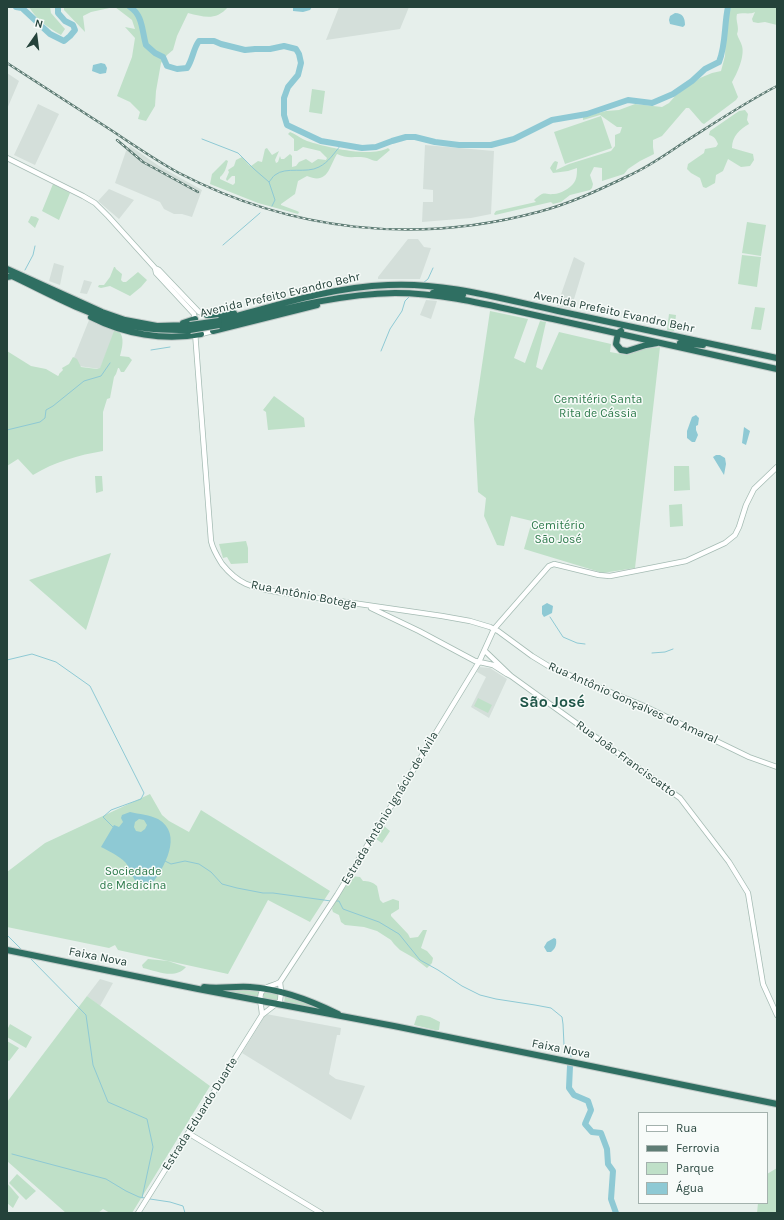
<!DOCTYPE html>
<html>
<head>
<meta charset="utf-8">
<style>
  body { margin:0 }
  #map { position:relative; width:784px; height:1220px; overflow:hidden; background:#e6efeb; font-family:Karla,sans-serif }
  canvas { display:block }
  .frame { position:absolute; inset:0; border:8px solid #24423a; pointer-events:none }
  .legend { position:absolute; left:638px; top:1112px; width:130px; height:92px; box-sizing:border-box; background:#f7fbf9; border:1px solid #a3b1ad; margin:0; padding:5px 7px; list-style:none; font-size:12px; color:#24423a }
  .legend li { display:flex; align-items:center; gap:8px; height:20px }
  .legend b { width:20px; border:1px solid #a3b1ad }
  .north { position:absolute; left:16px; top:16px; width:40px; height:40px; -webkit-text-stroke:3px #f7fbf9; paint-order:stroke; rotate:14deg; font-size:11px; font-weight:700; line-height:16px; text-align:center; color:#24423a }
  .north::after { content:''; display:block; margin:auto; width:14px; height:18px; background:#24423a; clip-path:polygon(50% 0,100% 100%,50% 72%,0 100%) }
</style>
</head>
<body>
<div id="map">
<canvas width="784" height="1220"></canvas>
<div class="frame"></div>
<ul class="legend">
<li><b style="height:5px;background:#fff"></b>Rua</li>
<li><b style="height:5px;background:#5f7d75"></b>Ferrovia</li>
<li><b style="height:11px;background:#bfe0c8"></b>Parque</li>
<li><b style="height:11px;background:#8ec9d4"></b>Água</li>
</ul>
<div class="north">N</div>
</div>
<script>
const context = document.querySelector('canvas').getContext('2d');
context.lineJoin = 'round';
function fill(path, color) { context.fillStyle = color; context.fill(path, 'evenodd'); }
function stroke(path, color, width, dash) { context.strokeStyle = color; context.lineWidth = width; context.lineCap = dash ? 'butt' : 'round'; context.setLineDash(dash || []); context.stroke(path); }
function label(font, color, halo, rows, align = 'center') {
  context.font = font + ' Karla,sans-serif'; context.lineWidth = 3; context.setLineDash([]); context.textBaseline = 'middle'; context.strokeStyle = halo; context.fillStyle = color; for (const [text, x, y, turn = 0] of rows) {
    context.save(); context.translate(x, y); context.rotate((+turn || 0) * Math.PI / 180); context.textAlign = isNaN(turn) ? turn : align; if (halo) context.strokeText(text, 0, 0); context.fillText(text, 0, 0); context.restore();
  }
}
const built = new Path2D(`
  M 339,7 L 409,7 L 400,29 L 326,40 Z
  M 7,73 L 19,81 L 7,109 Z
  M 38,104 L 59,114 L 35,165 L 14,155 Z
  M 425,145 L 494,151 L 491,214 L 471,218 L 422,222 L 423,202 L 433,202 L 433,190 L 423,189 Z
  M 130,146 L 159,166 L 202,190 L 192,217 L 182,214 L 174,214 L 164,209 L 160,202 L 115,183 L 126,151 Z
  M 109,189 L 134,200 L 119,219 L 98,201 Z
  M 408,239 L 418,239 L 424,247 L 431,248 L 420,279 L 378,279 L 378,277 Z
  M 574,257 L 585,263 L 571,309 L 557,306 Z
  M 54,263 L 64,266 L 60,285 L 49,281 Z
  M 84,280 L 92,282 L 87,294 L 80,293 Z
  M 426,300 L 437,301 L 431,319 L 420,315 Z
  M 89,320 L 115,331 L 100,369 L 71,365 Z
  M 479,667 L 490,668 L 507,679 L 489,718 L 471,707 L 486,677 L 477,672 Z
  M 100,979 L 113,983 L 100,1006 L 87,996 Z
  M 266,1014 L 341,1028 L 340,1035 L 337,1035 L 329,1074 L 336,1079 L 365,1086 L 351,1120 L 242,1053 Z`);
const green = new Path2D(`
  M 29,7 L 50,7 L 51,13 L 65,29 L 61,35 C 47,27 37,20 29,7 Z
  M 64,7 L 114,7 L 91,12 L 83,16 L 85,32 L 64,10 Z
  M 115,7 L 228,7 C 216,21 204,17 188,13 L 177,36 L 173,50 L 167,55 L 161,63 L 156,91 L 155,106 L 146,121 L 138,119 L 140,112 L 130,102 L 117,96 L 132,57 L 135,38 L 125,27 L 135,29 L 132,20 Z
  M 731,7 L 777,7 L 777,25 L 765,22 L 758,23 L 753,22 L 752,19 L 755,12 C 749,15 743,12 737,14 C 735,21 740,27 737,34 C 738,38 741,42 742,46 C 745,56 737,74 732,82 L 738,97 L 736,100 L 704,124 L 702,123 L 689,108 L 686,108 L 662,136 L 653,140 L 653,147 L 654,154 L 640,161 L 628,169 L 624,174 L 602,181 L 602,168 L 594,167 L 590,175 L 593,184 L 592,188 L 590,190 L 570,195 L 561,202 L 553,204 L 551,202 L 495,215 L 494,214 L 496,211 L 536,202 L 534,200 C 546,190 542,195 554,194 C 560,194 570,188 573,184 C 577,180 577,173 577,168 L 568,171 L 553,173 L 550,168 L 553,163 L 555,161 L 558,162 L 556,170 L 569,164 L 611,151 L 615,146 L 615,135 L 620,133 L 622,127 L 617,127 L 600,115 L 583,120 L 583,117 L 606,111 L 619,110 L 635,104 L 662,107 L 669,103 L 676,95 L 700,78 L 712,73 L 721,71 L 725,56 L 726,25 Z
  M 312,89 L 325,91 L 322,114 L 309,112 Z
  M 745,110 L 748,114 L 747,120 L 749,124 C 740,129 732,136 732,148 L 753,154 L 754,160 L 750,166 L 741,167 L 728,159 L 723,171 L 716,175 L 715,183 L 706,188 L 703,187 L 700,178 L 691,173 L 687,169 L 688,164 L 704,153 L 705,149 L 716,147 L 718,144 C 716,139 714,136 709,135 L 710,131 L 739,111 Z
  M 601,116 L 612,148 L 565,164 L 554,132 Z
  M 290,132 C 296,134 301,139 307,141 C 325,147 371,158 388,148 L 390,150 L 377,161 C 373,161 371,159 367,158 C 357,155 349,160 337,154 C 329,167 328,185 307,176 L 298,181 L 295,194 L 281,204 L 281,205 L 297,211 L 299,212 L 298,214 L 258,203 L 210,184 L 212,174 L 226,160 L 228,161 C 226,168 225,173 220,177 L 220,179 L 233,185 L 235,183 L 235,176 L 232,176 L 227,181 L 226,179 L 229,172 L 228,170 L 234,166 L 236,160 L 242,157 L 249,165 L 251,166 L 258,161 L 262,162 L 265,149 L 267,148 L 272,155 L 279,151 L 275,160 L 276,163 L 278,162 L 280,156 L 281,159 L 284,159 L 290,154 L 292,156 L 292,167 L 296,166 L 299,162 L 306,159 L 312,163 L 318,159 L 326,160 L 327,158 L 320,151 L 303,147 L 297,151 L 294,151 L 294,139 L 288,134 Z
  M 53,184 L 70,193 L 59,220 L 42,211 Z
  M 31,216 L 36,217 L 39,219 L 35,228 L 28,222 Z
  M 747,222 L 766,225 L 761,256 L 742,253 Z
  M 742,255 L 761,257 L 757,287 L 738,284 Z
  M 114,267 L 115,267 L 116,269 L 122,274 L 121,280 L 123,282 L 126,282 L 138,272 L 147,280 L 141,287 L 130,296 L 110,286 L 101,288 L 98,287 L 99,285 L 104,285 L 110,277 Z
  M 755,307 L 765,308 L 761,330 L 751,329 Z
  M 490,311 L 528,319 L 514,358 L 525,363 L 540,321 L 546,322 L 536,367 L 542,370 L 559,332 L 611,344 L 610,352 L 627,355 L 643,349 L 660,347 L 635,568 L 603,573 L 524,549 L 532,521 L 511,516 L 504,546 L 497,545 L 484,516 L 486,498 L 478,492 L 474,419 Z
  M 669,314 L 676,315 L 674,331 L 667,330 Z
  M 114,331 L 119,331 C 125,338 122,348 120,356 L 129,357 L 132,360 L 124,372 L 121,372 L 119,368 L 118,368 L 116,374 L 114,377 L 110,398 L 107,399 L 103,412 L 103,451 C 79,455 54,462 33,475 L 18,459 L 7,466 L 7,351 L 31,366 L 46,369 L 58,376 L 59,375 L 59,374 L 63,370 L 62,368 L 69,364 L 73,357 L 77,359 L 81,367 L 97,369 L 100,368 Z
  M 274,396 L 304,418 L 305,427 L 268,430 L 266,412 L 263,410 Z
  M 674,466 L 689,466 L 690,490 L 674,491 Z
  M 95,476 L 102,476 L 103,491 L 96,493 Z
  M 682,504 L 683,526 L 670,527 L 669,505 Z
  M 246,541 L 248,548 L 248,563 L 231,564 L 227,557 L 223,558 L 219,544 Z
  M 111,553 L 86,630 L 29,580 Z
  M 478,698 L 492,705 L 488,713 L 474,706 Z
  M 150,794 L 162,815 L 169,821 L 189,832 L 201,810 L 330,891 L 310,922 L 268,900 L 228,974 L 118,950 L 115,945 L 109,948 L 7,927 L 7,872 L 45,843 Z
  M 384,826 L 390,831 L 382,843 L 376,839 Z
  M 351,876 L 360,877 L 363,881 C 368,881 373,882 377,886 L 380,900 L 383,903 L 393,899 L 399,901 L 399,909 L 391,914 L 391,916 L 408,934 L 410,938 L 418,937 L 423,930 L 427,930 L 421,948 L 427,951 L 433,958 L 432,963 L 427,968 L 414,958 L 400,950 L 394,944 L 391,940 L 377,931 L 364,927 L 345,925 L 341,922 L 339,915 L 333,912 L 332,909 L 340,892 L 346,886 Z
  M 148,959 L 168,961 L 186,967 C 175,980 157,971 143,968 L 142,965 Z
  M 210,989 L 216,989 L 261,990 L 258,998 Z
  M 267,992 L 275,993 L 278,995 L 278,1001 L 267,1000 L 264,998 L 264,993 Z
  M 285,995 L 333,1013 L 284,1003 Z
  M 87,996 L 210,1086 L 132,1213 L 110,1213 L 103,1209 L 98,1213 L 66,1213 L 7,1161 L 7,1102 Z
  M 421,1015 L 430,1017 L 440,1022 L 439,1030 L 435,1030 L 414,1025 L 417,1016 Z
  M 10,1024 L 32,1037 L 26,1048 L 7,1037 L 7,1030 Z
  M 7,1041 L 19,1048 L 9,1061 L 7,1060 Z
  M 777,1168 L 777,1213 L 757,1213 L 758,1203 L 767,1203 L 767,1174 Z
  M 17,1174 L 36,1191 L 26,1200 L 9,1183 Z
  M 7,1183 L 19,1197 L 13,1208 L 7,1203 Z`);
const water = new Path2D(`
  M 293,7 L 312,7 L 310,10 L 303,12 L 293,11 Z
  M 675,13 C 683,13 685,18 685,25 L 683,27 L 670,24 L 669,20 L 670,16 Z
  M 101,63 L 105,64 L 107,68 L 106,73 L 100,74 L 92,71 L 93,65 Z
  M 696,415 L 699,418 L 698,425 L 696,426 L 696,430 L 698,435 L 695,442 L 692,442 L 687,438 L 687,431 L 692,417 Z
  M 744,427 L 750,431 L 746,445 L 742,443 Z
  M 716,455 L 720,455 L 725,458 L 726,464 L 724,475 L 713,457 Z
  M 547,603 L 553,606 L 552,613 L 544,617 L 542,614 L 542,606 Z
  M 130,812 C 139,814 150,815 158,819 C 184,834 164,868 151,885 C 131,888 134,872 125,862 C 119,856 109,851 101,847 L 114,825 L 119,827 L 123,822 L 121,818 L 122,815 ZM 139,819 L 144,820 L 147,825 L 145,829 L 141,832 L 136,831 L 134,827 L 135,822 Z
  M 554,938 L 556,939 C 557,945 555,949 551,952 L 547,952 L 544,947 L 547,942 Z`);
const stream = new Path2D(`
  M 202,139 L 238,153 L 254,169 L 269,182
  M 272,206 L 275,200 L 269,182 C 271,180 273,176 275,175 C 286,166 306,174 319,167 C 329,162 334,153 341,145
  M 223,245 L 260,213
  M 25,270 L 33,255 L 35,246
  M 423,283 L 428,279 L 433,268
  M 151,350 L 170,347
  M 381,351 L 390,329 L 402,311 L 405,301 L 409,297
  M 7,430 L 40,422 L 45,418 L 46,410 L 53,406 L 84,381 L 101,376 L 110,363
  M 550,617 L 563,637 L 577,643 L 585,644
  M 652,653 L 665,652 L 673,649
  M 7,660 L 32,654 L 56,662 L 90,686 L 144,793 L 141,799 L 111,810 L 103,817 L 114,828
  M 165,861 L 171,864 L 185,861 L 199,864 L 211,872 L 222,884 L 237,888 L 263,893 L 273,893 L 331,901
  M 336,901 L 339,901 L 343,909 L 379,922 L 399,934 L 420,960 L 438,970 L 462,986 L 480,995 L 496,999 L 535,1005 L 551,1008 L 562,1017 L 563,1024 L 564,1045 L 570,1049 L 571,1057
  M 7,935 L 22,950
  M 29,957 L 86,1015 L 93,1065 L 108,1102 L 147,1119 L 153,1147 L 142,1198
  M 12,1154 L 106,1179 L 126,1191 L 139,1197 L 145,1198
  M 150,1199 L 170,1202 L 183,1206 L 185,1213`);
const river = new Path2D(`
  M 16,7 L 22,8 L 50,34 L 64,41 L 70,36 L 75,30 L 73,25 L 65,21 L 58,13 L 58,7
  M 130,7 C 143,15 142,32 146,45 L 155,53 L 163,57 L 167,66 L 177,69 L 187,68 C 193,59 193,49 199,41 L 214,41 L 221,44 L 245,50 L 255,49 L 270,49 L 284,46 L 296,49 L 299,54 L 301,63 L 298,75 L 288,87 L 284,98 L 284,115 L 287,125 L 321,141 L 362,148 L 376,147 L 392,141 L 406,137 L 415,137 L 435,142 L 459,145 L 491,145 L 514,139 L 552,120 L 587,114 L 628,100 L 652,103 L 673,94 L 692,81 L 705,69 L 719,62 C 726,45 724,25 728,7
  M 570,1066 L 569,1088 L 574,1095 L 588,1101 L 591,1110 L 585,1124 L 592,1132 L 601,1133 L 607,1149 L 608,1164 L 613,1171 L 611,1199 L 616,1213`);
const secondary = new Path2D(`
  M 7,158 L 83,196 L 95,203 L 108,216 L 155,268 L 159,270 L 199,312 L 205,314
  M 155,268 L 156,273 L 194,314 L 195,321
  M 195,332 L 211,541 C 213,550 217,556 222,564 C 239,585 251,587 277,592 L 442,616 L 470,621 L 490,627 L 498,631 L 532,656 L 550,667 L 644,706 L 749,757 L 777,767
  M 201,334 L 213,331 L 214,329
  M 371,608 L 419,631 L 475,661 L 493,665 L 507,674 L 511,676
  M 485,651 L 511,676 L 680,798 L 729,862 L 748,893 L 763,984 L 777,1015
  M 262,1015 C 262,1007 257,995 264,989 C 268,986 275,985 280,982 L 337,895 L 479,662 L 494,629 L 549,566 L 554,564 L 599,575 L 610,576 L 686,561 L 725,543 L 735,535 L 739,527 L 746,505 L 754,489 L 777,467
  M 188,1133 L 321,1213
  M 138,1213 L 262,1015 L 280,1001 L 281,991 L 280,982`);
const highway = new Path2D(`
  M 7,269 L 102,312 L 125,320 L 157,326 L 190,325
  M 7,277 L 12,276 C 48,293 85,314 124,324 C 146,330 168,330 190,330
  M 433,293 L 440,292 L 463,295
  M 207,315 L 217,316 L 234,313
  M 91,317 C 124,334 164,341 201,334
  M 219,321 C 274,306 331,287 388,285 C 445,282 502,299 558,311 C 631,327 704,342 777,358
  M 183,323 L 195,319
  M 219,325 C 277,311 335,294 395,293 C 448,293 500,308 553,319 C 627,335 702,352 777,369
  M 213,331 L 317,305
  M 621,331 L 618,333 L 616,344 L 621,350 L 627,351 L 646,345 L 657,343
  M 680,343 L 703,345
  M 7,950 L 198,989 L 394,1026 L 777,1104
  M 204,987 C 219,989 234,986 250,987 C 281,989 310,1000 338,1014`);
const rail = new Path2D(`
  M 7,63 C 43,86 78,109 114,132 C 135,146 157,161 179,173 C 291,231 415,245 538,212 C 569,204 599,190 628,176 C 649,167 668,153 686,141 C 716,122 746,102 777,86
  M 117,140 L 143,162 L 198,192`);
const highwayBridge = new Path2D(`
  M 190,325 L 219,321
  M 190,330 L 219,325`);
const streetNames = [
  ["Avenida Prefeito Evandro Behr",280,295,-13],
  ["Avenida Prefeito Evandro Behr",614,312,12],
  ["Rua Antônio Botega",304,595,11],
  ["Rua Antônio Gonçalves do Amaral",633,703,24],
  ["Rua João Franciscatto",626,759,36],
  ["Estrada Antônio Ignácio de Ávila",390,808,-59],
  ["Faixa Nova",98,957,11],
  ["Faixa Nova",561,1049,11],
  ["Estrada Eduardo Duarte",200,1114,-58]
];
const parkNames = [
  ["Cemitério Santa",598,400],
  ["Rita de Cássia",598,414],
  ["Cemitério",558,526],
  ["São José",558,540],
  ["Sociedade",133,872],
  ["de Medicina",133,886]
];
const districtNames = [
  ["São José",552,702]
];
fill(built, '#d4dfda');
fill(green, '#bfe0c8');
fill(water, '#8ec9d4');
stroke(stream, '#8ec9d4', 1);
stroke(river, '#8ec9d4', 6);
stroke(secondary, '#a4bbb3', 6);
stroke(highway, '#c2cac8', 8);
stroke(secondary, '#fff', 4.5);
stroke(highway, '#2f6f62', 6);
stroke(rail, '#5f7d75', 2.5);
stroke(rail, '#f7fbf9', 1, [3]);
stroke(highwayBridge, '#c2cac8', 8, []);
stroke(highwayBridge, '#2f6f62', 6);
label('12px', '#24423a', '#f7fbf9', streetNames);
label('12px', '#2d7a4b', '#f7fbf9', parkNames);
label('bold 16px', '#1f5548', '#f7fbf9', districtNames);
</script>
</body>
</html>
